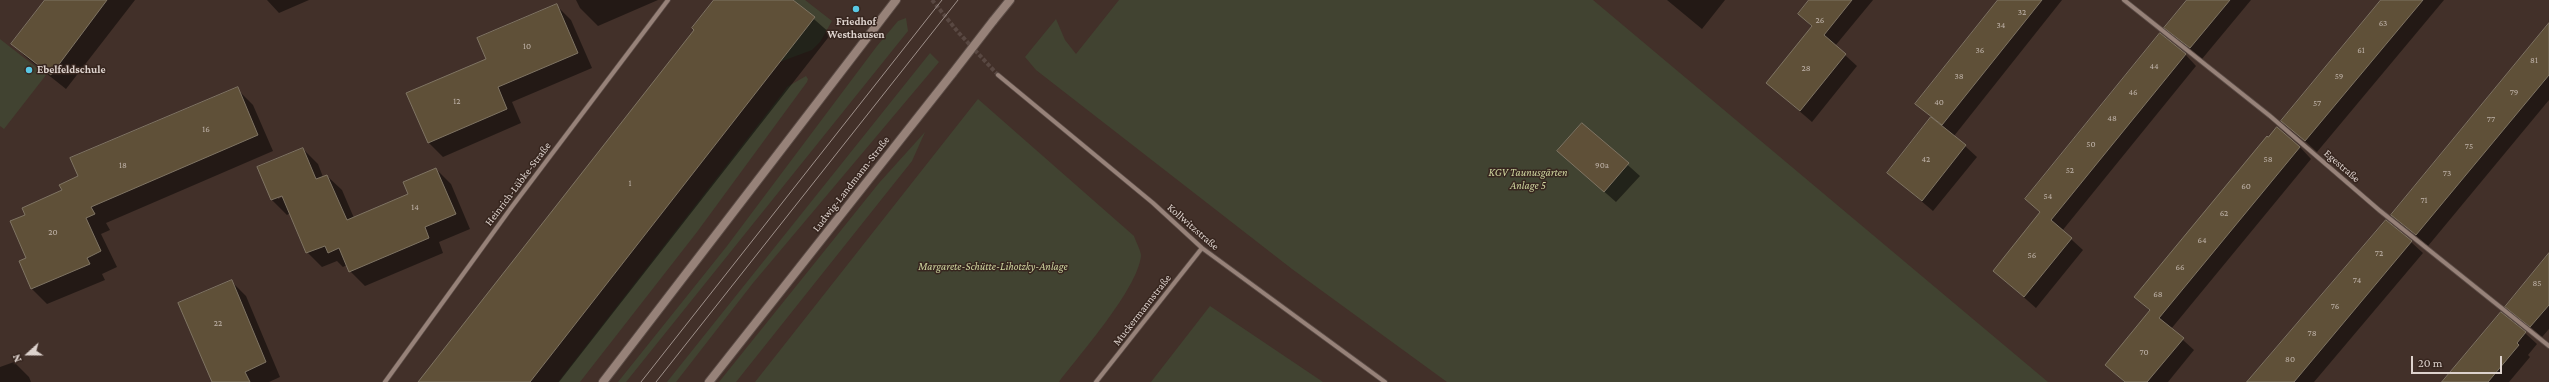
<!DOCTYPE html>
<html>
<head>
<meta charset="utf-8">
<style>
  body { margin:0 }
  #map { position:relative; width:2549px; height:382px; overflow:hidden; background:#423029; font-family:"Crimson Pro",serif }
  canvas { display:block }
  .north { position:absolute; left:8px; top:334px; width:40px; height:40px; -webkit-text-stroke:3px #37261f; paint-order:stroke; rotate:249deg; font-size:11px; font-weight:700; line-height:16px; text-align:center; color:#ddd2cd }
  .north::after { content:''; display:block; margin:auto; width:14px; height:18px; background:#ddd2cd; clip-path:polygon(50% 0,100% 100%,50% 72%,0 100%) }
  .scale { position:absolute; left:2411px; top:356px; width:91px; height:18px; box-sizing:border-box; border:2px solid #ddd2cd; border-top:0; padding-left:5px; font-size:12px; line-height:14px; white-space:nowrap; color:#ddd2cd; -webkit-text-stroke:3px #37261f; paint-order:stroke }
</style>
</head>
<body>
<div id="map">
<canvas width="2549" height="382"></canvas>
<div class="north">N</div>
<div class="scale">20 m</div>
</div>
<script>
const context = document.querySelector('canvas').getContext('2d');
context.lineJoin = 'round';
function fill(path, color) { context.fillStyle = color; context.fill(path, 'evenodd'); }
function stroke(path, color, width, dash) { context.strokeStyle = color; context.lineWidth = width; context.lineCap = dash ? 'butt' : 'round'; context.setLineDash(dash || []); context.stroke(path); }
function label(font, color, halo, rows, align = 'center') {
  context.font = font + ' "Crimson Pro",serif'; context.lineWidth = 3; context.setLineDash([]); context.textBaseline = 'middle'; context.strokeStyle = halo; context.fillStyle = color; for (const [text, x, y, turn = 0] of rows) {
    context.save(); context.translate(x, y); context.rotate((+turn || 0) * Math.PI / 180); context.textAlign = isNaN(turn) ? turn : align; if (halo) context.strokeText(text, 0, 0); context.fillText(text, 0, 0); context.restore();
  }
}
const green = new Path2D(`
  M 782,0 L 805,0 L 832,21 L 820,42 L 812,50 L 777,63 Z
  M 1119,0 L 1593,0 L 2048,382 L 1447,382 L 1292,269 L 1036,70 L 1025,57 L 1056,19 L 1065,40 L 1076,54 Z
  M 906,18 L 908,31 L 626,382 L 618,382 L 727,246 L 877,46 L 898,21 Z
  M 0,39 L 46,75 L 4,129 L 0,126 Z
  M 930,53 L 939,62 L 753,283 L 676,382 L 667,382 Z
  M 806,76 L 808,79 L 807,82 L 697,232 L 580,382 L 558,382 L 782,94 L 787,87 Z
  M 978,99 L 1134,236 C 1136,242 1141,251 1141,256 C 1137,290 1080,354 1059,382 L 755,382 Z
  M 925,132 L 912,161 L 736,382 L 719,382 L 879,183 Z
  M 1210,306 L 1323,382 L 1151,382 Z`);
const shadow = new Path2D(`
  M 47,0 L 135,0 L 66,89 L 27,58 L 12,44 Z
  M 267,0 L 309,0 L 279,13 Z
  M 576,0 L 658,0 L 598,26 L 580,8 Z
  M 716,0 L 792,0 L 831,34 L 559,382 L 420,382 L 695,30 Z
  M 1667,0 L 1725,0 L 1702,29 Z
  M 1810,0 L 1873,0 L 1835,46 L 1857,66 L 1812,122 L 1767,83 L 1812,27 L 1799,14 Z
  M 2000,0 L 2062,0 L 1954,136 L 1977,157 L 1933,211 L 1888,173 L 1932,118 L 1917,104 Z
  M 2189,0 L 2251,0 L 2202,59 L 2166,28 Z
  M 2383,0 L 2444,0 L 2317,152 L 2283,121 Z
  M 556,5 L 571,20 L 592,68 L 512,102 L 521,123 L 443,157 L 428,142 L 487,59 Z
  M 2549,25 L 2549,100 L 2428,246 L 2392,215 Z
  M 2185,54 L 2196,66 L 2062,231 L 2083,250 L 2036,308 L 1994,271 L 2041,213 L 2026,199 Z
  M 237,89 L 253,105 L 273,151 L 106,223 L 110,230 L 101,234 L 117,267 L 102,274 L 105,280 L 47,304 L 31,288 L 27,258 L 26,215 L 80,177 Z
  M 1582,124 L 1640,176 L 1616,202 L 1558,151 Z
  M 2268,138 L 2300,147 L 2311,159 L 2171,329 L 2194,350 L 2168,382 L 2124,382 L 2106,365 L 2150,311 L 2135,297 Z
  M 303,149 L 318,164 L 323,177 L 327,176 L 342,190 L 354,218 L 409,194 L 436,169 L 451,184 L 470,229 L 439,242 L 443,253 L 365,286 L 350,271 L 347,265 L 343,267 L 337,261 L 322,267 L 307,252 L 290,213 L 287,215 L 272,200 L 258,168 ZM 287,195 L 278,199 L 278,197 Z
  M 2411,242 L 2423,253 L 2314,382 L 2249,382 Z
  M 2549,256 L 2549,329 L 2542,337 L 2507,307 Z
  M 232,282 L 246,296 L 280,377 L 269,382 L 213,382 Z
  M 2525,333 L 2537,344 L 2528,355 L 2530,357 L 2509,382 L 2443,382 Z
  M 14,362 L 29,377 L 31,382 L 0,382 L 0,367 Z`);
const building = new Path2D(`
  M 45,0 L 107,0 L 51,75 L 11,44 Z
  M 714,0 L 793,0 L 815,17 L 530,382 L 418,382 L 694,30 L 692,28 Z
  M 1809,0 L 1852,0 L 1824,35 L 1846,54 L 1800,111 L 1766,83 L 1812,26 L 1798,14 Z
  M 1998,0 L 2042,0 L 1942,125 L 1915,104 Z
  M 2187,0 L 2230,0 L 2190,48 L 2164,28 Z
  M 2381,0 L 2423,0 L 2305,141 L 2281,121 Z
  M 557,4 L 578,53 L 498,87 L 507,109 L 428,143 L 406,93 L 486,59 L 477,38 Z
  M 2549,23 L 2549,75 L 2416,235 L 2391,215 Z
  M 2160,33 L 2186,54 L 2051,220 L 2072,238 L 2024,297 L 1993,271 L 2040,212 L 2025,199 Z
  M 238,87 L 258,135 L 91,207 L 95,214 L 86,218 L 101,251 L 87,258 L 90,264 L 31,289 L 19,261 L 26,258 L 10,221 L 25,215 L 22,208 L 62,190 L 59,185 L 78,176 L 70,158 Z
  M 1931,117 L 1966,145 L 1922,201 L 1887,173 Z
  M 1582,123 L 1629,163 L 1604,192 L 1557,151 Z
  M 2277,127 L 2300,147 L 2159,318 L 2184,338 L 2147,382 L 2125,382 L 2105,365 L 2150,310 L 2134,297 L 2267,136 L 2268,137 Z
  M 303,148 L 316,179 L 327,175 L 347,220 L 408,194 L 403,182 L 436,168 L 456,214 L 425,227 L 429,238 L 349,272 L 339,248 L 328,253 L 325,246 L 306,253 L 282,196 L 271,200 L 257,167 Z
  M 2386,220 L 2412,241 L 2294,382 L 2247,382 Z
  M 2549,253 L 2549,305 L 2530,327 L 2505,307 Z
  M 232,280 L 266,362 L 245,372 L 250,382 L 212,382 L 178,303 Z
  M 2501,312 L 2526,332 L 2517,343 L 2519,345 L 2488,382 L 2442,382 Z`);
const streetTunnel = new Path2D(`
  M 932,0 L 958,32 L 998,75`);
const street = new Path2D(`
  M 2124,0 L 2270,116 L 2379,210 L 2549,346
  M 998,75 L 1153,203 L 1202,248 L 1385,382
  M 385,382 L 511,208 L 668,0
  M 1096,382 L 1202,248`);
const secondary = new Path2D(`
  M 993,21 L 1010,0
  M 603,382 L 896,0
  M 709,382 L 952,74`);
const tram = new Path2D(`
  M 641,382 L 942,0
  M 656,382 L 958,0`);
const secondaryBridge = new Path2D(`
  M 952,74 L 993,21`);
const markers = [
  [856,9,4,"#59c8e4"],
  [29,70,4,"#59c8e4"]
];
const numberNames = [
  ["32",2022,12],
  ["26",1820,20],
  ["63",2383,23],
  ["34",2001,25],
  ["10",527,46],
  ["36",1980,50],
  ["61",2361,50],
  ["81",2534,60],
  ["44",2154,66],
  ["28",1806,68],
  ["38",1959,76],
  ["59",2339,76],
  ["46",2133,92],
  ["79",2514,92],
  ["12",457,101],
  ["40",1939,102],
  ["57",2317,103],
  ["48",2112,118],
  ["77",2491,119],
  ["16",206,129],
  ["50",2091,144],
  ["75",2469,146],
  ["42",1926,159],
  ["58",2268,159],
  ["18",123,165],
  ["90a",1602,165],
  ["52",2070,170],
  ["73",2447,173],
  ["1",630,183],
  ["60",2246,186],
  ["54",2048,196],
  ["71",2424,200],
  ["14",415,207],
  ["62",2224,213],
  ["20",53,232],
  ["64",2202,240],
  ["72",2379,253],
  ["56",2032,255],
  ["66",2180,267],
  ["74",2357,280],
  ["85",2537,283],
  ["68",2158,294],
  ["76",2335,306],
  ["22",218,323],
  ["78",2312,333],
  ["70",2144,352],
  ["80",2290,359]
];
const poiNames = [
  ["Friedhof",856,22],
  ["Westhausen",856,35],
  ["Ebelfeldschule",37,70,"left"]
];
const streetNames = [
  ["Egestraße",2342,166,41],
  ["Heinrich-Lübke-Straße",518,184,-53],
  ["Ludwig-Landmann-Straße",851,184,-52],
  ["Kollwitzstraße",1193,227,41],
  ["Muckermannstraße",1142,310,-52]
];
const parkNames = [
  ["KGV Taunusgärten",1528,173],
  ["Anlage 5",1528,186],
  ["Margarete-Schütte-Lihotzky-Anlage",993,267]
];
fill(green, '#414331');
fill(shadow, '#0007');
fill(building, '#5f5038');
stroke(building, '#7f7463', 1);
stroke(streetTunnel, '#594842', 4, [4, 2]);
stroke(street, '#5b4c46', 5.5);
stroke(secondary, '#5b4c46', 10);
stroke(street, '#978279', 4);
stroke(secondary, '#978279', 8);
stroke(tram, '#9f918b', 1);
stroke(secondaryBridge, '#5b4c46', 10, []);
stroke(secondaryBridge, '#978279', 8);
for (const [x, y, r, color] of markers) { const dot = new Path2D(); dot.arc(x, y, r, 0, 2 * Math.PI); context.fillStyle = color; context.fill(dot); stroke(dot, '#37261f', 1.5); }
label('9px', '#beb2a8', null, numberNames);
label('bold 11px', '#ddd2cd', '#37261f', poiNames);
label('11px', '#ddd2cd', '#37261f', streetNames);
label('italic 11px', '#ced49e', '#37261f', parkNames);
</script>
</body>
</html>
